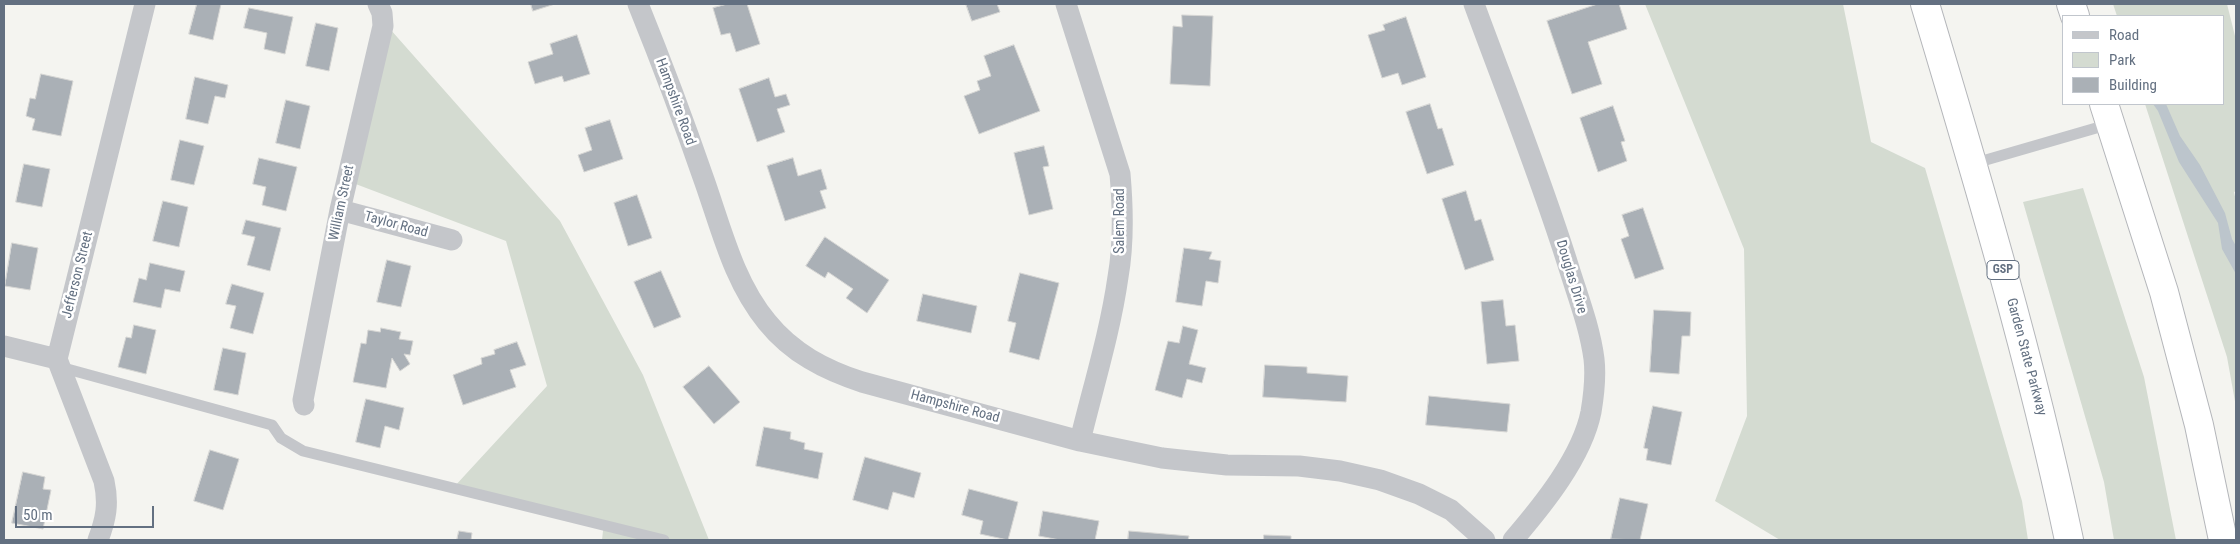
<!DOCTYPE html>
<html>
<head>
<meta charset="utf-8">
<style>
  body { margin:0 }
  #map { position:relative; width:2240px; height:544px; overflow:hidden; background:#f4f4f0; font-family:"Roboto Condensed",sans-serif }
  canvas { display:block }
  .frame { position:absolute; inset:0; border:5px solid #637081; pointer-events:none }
  .legend { position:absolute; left:2062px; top:15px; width:162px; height:90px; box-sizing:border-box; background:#fff; border:1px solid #c1c6cd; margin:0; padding:6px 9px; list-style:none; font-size:15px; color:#637081 }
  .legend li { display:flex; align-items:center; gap:10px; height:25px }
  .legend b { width:25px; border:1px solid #c1c6cd }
  .scale { position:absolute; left:15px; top:506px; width:139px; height:22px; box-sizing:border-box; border:2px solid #637081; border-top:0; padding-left:6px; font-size:15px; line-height:18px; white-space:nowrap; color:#637081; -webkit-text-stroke:4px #fff; paint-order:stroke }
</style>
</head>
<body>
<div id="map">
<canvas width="2240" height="544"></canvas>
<div class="frame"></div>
<ul class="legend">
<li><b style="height:6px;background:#c4c6ca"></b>Road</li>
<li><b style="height:14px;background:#d4dbd1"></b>Park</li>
<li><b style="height:14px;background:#aab0b6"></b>Building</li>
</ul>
<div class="scale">50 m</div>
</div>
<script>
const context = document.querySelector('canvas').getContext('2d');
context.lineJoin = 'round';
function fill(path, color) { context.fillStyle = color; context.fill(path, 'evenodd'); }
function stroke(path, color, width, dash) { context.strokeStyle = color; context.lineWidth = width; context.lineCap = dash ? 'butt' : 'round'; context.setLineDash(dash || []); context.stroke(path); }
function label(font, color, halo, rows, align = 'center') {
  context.font = font + ' "Roboto Condensed",sans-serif'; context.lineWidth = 5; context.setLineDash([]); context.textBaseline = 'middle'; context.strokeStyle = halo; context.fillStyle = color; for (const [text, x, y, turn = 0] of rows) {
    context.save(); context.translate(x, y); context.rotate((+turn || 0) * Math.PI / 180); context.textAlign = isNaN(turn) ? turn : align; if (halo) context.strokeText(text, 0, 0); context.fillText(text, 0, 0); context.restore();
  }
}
const green = new Path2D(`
  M 1645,4 L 1843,4 L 1871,142 L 1925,168 L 2022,501 L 2028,540 L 1780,540 L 1715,501 L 1747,416 L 1744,249 Z
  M 2113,4 L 2227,4 L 2236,40 L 2236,191 L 2234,192 L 2236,201 L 2236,407 L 2227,357 L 2145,104 L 2224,104 L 2224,16 L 2117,16 Z
  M 390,29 L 560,221 L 643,375 L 709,540 L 602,540 L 604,522 L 454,487 L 547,386 L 506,241 L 353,183 Z
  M 2083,188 L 2144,377 L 2176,540 L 2114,540 L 2104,482 L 2023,202 Z`);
const water = new Path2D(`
  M 2153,104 L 2166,104 L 2180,136 L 2200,165 L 2225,213 L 2232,239 L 2236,246 L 2236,274 L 2222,249 L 2218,223 L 2179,162 L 2158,111 Z`);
const building = new Path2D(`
  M 197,4 L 221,4 L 213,40 L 189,34 Z
  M 531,4 L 555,4 L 533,11 Z
  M 728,4 L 747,4 L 760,44 L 736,52 L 730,33 L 721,35 L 713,8 Z
  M 966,4 L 997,4 L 1000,12 L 972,21 Z
  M 1598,4 L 1619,4 L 1627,29 L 1588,42 L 1602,84 L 1572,94 L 1547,21 Z
  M 249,8 L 293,17 L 285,54 L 264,49 L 267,33 L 244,28 Z
  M 1182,15 L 1213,16 L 1210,86 L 1170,84 L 1173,26 L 1182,27 Z
  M 1406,17 L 1426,77 L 1402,85 L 1398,73 L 1382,78 L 1368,35 L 1385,30 L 1383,25 Z
  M 316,23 L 338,28 L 329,71 L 306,66 Z
  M 577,35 L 590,74 L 564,82 L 562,76 L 535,84 L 528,62 L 553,54 L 550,44 Z
  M 1014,45 L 1040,111 L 979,134 L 964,96 L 980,90 L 977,81 L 991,76 L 984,56 Z
  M 41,74 L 73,81 L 61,136 L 32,130 L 35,119 L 26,116 L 30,98 L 35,99 Z
  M 195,77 L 228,85 L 225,98 L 215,96 L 208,124 L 186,119 Z
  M 769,78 L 775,97 L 786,94 L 790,105 L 777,109 L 785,132 L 757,142 L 739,89 Z
  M 286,100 L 310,106 L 300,149 L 276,143 Z
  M 1430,104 L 1438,129 L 1442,128 L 1454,165 L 1427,174 L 1406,112 Z
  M 1613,106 L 1625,141 L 1621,142 L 1627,161 L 1598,172 L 1580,118 Z
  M 610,120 L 623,159 L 584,172 L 578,155 L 592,150 L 585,128 Z
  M 180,140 L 204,146 L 194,185 L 171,180 Z
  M 1044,146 L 1049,166 L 1043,167 L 1053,209 L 1029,215 L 1014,153 Z
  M 259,158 L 297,167 L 286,211 L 262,205 L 266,187 L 253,184 Z
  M 793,158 L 798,176 L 821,169 L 827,189 L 820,191 L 826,208 L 785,221 L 767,166 Z
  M 24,164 L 50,169 L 42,207 L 16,202 Z
  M 1466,191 L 1475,221 L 1481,219 L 1494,260 L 1465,270 L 1442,199 Z
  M 637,195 L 652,238 L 628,246 L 614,203 Z
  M 163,201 L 188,207 L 179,247 L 153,241 Z
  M 1643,208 L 1664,269 L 1635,279 L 1621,239 L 1629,236 L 1622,215 Z
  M 246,220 L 281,228 L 270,271 L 247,265 L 255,237 L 242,234 Z
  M 825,237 L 889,280 L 867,313 L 846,298 L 853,289 L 828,272 L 825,278 L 806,266 Z
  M 12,243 L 38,248 L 30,290 L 5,286 Z
  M 1184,248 L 1212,252 L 1209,259 L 1221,261 L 1218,283 L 1206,281 L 1202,306 L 1176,302 Z
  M 387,260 L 411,266 L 401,307 L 377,302 Z
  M 150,263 L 185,271 L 180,292 L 165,289 L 161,308 L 133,302 L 139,278 L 146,280 Z
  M 661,271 L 681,317 L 654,328 L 634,282 Z
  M 1020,273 L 1059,283 L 1039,360 L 1009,352 L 1016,323 L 1008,321 Z
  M 232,284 L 264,293 L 253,334 L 230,328 L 236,306 L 226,304 Z
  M 923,294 L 977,306 L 971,333 L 917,321 Z
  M 1503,300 L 1506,326 L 1515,325 L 1519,361 L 1487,364 L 1481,302 Z
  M 1654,310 L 1691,312 L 1690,336 L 1682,336 L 1679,374 L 1650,372 Z
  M 134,325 L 156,330 L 146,374 L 118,367 L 126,337 L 131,338 Z
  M 1183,326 L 1198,330 L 1189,364 L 1206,368 L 1202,383 L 1187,379 L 1182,398 L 1155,390 L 1168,341 L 1179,343 Z
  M 381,328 L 401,332 L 399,339 L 413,341 L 410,355 L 404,354 L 410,364 L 400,371 L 392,358 L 386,388 L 353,382 L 361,343 L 366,344 L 368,330 L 380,332 Z
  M 517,342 L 526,365 L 510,370 L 516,387 L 463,405 L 453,375 L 482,364 L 481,358 L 495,354 L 494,350 Z
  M 223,348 L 246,353 L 238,395 L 214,390 Z
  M 1265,365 L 1307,367 L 1307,373 L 1348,376 L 1346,402 L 1263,397 Z
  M 709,366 L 740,402 L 714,424 L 683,387 Z
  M 1429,396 L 1510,404 L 1507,432 L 1426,425 Z
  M 366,399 L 404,408 L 399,430 L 385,426 L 380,448 L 356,442 Z
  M 1653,406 L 1682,412 L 1671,465 L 1646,460 L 1648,449 L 1644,448 Z
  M 764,427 L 791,432 L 790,439 L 805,443 L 804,449 L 823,453 L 818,479 L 756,466 Z
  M 210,450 L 239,459 L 223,510 L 194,501 Z
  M 865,457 L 921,473 L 914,498 L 893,492 L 888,510 L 853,500 Z
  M 23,472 L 45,477 L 43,489 L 51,490 L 43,529 L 12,523 Z
  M 969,489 L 1018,502 L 1008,540 L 980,534 L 983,521 L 962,515 Z
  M 1620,498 L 1648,504 L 1640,540 L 1611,539 Z
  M 1043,511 L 1099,521 L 1095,540 L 1060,540 L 1039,536 Z
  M 459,531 L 472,533 L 471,540 L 457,540 Z
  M 1129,531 L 1189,536 L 1188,540 L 1128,540 Z
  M 1264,535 L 1291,536 L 1291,540 L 1264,540 Z`);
const service = new Path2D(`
  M 1972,164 L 2110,124
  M 60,367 L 272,425 L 281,438 L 303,451 L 664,540`);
const minor = new Path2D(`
  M 638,4 C 661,61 683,119 703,177 C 721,227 733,281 767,322 C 792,353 825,370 862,382 L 1080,441 L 1162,458 L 1227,465 L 1299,466 L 1340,471 L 1380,480 L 1419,494 L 1451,510 L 1485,540
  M 1066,4 L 1120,174 C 1123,208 1124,243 1118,277 C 1110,333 1093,387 1080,441
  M 1474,4 C 1506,91 1541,178 1569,268 C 1578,297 1590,328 1594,359 C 1596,376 1594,394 1591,412 C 1582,457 1543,505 1513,540
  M 340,210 L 452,240
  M 4,346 L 57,359
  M 304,405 L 303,400 L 340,210 L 383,26 L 382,13 L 378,4
  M 98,540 C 106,519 109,504 104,481 L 57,359 L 145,4`);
const motorway = new Path2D(`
  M 1925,4 C 1978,181 2031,359 2069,540
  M 2071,4 L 2075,16
  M 2104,104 L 2164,292 L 2199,425 L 2223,540`);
const shields = [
  [2003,270,32]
];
const shieldNames = [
  ["GSP",2003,270]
];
const streetNames = [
  ["Hampshire Road",675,102,70],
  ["William Street",342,203,-78],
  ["Salem Road",1120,221,-90],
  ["Taylor Road",396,225,15],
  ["Jefferson Street",78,275,-76],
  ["Douglas Drive",1571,277,73],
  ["Garden State Parkway",2026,357,75],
  ["Hampshire Road",955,407,15]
];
fill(green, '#d4dbd1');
fill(water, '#bcc5cc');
fill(building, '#aab0b6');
stroke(building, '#d5d5d3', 1);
stroke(motorway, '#b4b6ba', 30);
stroke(service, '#c4c6ca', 11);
stroke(minor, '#c4c6ca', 21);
stroke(motorway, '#fff', 28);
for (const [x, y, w] of shields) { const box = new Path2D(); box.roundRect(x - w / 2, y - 9.5, w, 19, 4); context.fillStyle = '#fff'; context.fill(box); stroke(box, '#637081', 1); }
label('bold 12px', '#637081', null, shieldNames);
label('14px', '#637081', '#fff', streetNames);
</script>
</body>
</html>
